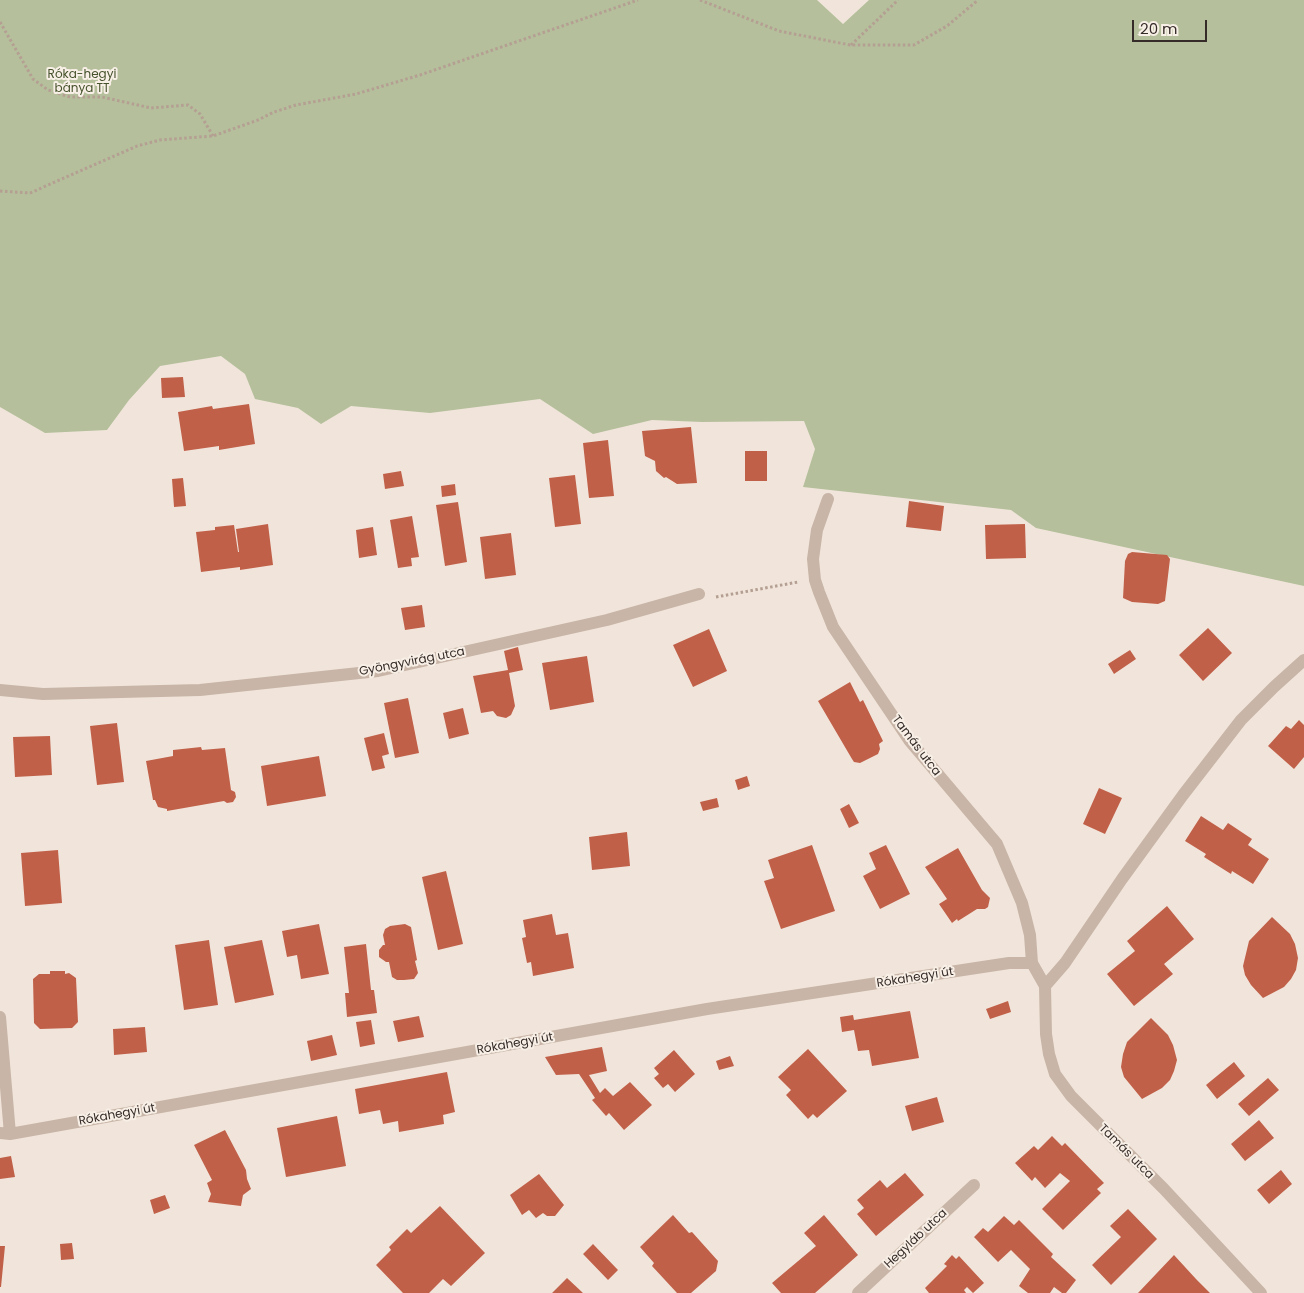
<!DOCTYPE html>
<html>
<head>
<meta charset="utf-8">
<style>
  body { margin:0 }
  #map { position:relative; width:1304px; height:1293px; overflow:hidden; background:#f1e5db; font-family:Poppins,sans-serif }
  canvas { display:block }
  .scale { position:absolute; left:1132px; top:20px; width:75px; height:22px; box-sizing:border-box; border:2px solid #352b28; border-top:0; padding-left:6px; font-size:15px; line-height:18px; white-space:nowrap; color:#352b28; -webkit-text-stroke:4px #f8f0e7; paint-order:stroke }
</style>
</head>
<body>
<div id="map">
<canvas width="1304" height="1293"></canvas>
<div class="scale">20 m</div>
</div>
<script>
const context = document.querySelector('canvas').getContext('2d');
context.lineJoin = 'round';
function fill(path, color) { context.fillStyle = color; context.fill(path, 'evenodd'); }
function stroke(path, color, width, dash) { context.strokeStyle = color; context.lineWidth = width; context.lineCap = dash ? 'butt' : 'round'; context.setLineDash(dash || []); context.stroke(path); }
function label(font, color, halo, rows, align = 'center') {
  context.font = font + ' Poppins,sans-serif'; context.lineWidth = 4; context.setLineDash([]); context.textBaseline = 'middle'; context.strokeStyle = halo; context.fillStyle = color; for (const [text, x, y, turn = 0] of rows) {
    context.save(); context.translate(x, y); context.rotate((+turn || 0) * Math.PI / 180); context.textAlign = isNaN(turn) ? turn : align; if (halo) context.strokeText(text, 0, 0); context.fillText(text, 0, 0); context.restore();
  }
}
const green = new Path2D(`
  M 0,0 L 817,0 L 843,24 L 869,0 L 1304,0 L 1304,586 L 1036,528 L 1011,510 L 803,487 L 815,449 L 804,421 L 702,422 L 652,420 L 593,434 L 540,399 L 430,413 L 351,406 L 321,424 L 298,408 L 255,399 L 245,374 L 221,356 L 160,366 L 129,400 L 107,430 L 45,433 L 0,407 Z`);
const building = new Path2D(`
  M 183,377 L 185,397 L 162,398 L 161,378 Z
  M 249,404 L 255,444 L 219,450 L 219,446 L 184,451 L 178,412 L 212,406 L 213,409 Z
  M 691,427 L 697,483 L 677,484 L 666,477 L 664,478 L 656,471 L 655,461 L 645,456 L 642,431 Z
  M 608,440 L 614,496 L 589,498 L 583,443 Z
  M 745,451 L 767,451 L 767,481 L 745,481 Z
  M 401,471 L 404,486 L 385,489 L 383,474 Z
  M 575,475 L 581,524 L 555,527 L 549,478 Z
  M 183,478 L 186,506 L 174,507 L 172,479 Z
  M 455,484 L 456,495 L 442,497 L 441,486 Z
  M 909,501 L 944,506 L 941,531 L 906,527 Z
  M 458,502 L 467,562 L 445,566 L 436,505 Z
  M 412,516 L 419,557 L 411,558 L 412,566 L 398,568 L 390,520 Z
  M 268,524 L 273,565 L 240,570 L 240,567 L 201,572 L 196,532 L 215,530 L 215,527 L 234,525 L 238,552 L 239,552 L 236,529 Z
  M 1025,524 L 1026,558 L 986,559 L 985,525 Z
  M 373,527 L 377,555 L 359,558 L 356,530 Z
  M 511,533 L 516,575 L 485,579 L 480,537 Z
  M 1132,552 L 1167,555 L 1170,559 L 1165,601 L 1158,604 L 1132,602 L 1123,598 L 1125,561 L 1128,554 Z
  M 422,605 L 425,627 L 405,630 L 401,608 Z
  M 1208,628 L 1232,653 L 1203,681 L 1179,655 Z
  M 709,629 L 727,671 L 693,687 L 673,645 Z
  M 518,647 L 523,670 L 509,673 L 515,706 L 511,715 L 506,718 L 497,716 L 493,711 L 481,713 L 473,676 L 508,670 L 504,651 Z
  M 1130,650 L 1136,659 L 1114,674 L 1108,664 Z
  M 587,656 L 594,702 L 550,710 L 542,663 Z
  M 850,682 L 860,702 L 863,700 L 883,741 L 879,744 L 880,749 L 878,754 L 860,763 L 854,762 L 852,759 L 818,701 Z
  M 408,698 L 419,753 L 395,758 L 384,703 Z
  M 463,708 L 469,734 L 449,739 L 443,713 Z
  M 1299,720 L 1304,725 L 1304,757 L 1294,769 L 1268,746 L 1286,726 L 1291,729 Z
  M 117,723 L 124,782 L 97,785 L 90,726 Z
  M 384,733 L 389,754 L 382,756 L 385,768 L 372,771 L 364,738 Z
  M 50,736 L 52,775 L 15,777 L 13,737 Z
  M 201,747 L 202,750 L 225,748 L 231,790 L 235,792 L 236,797 L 233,802 L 227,803 L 224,801 L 167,811 L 167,809 L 158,807 L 155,800 L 153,800 L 146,761 L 173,756 L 173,750 Z
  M 319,756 L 326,796 L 267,806 L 261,766 Z
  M 747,776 L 750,786 L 738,790 L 735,780 Z
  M 1099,788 L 1122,798 L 1105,834 L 1083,824 Z
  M 717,798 L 719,807 L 703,811 L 700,802 Z
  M 849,804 L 859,823 L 849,828 L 840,809 Z
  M 1201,816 L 1223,830 L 1228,823 L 1252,839 L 1248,845 L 1269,859 L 1253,884 L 1232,871 L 1231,874 L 1204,857 L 1206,854 L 1185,841 Z
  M 627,832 L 630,866 L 592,870 L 589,837 Z
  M 812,845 L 835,911 L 781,929 L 764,881 L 774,878 L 768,860 Z
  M 886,845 L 910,894 L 880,909 L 863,876 L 876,869 L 869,853 Z
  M 958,848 L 982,890 L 990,898 L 988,907 L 985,909 L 977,909 L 958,921 L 957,919 L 952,923 L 939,904 L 947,899 L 925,867 Z
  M 58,850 L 62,903 L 25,906 L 21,853 Z
  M 446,871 L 463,944 L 438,950 L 422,877 Z
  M 1167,906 L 1194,939 L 1164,964 L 1173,974 L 1134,1006 L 1107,974 L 1135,951 L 1127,941 Z
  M 552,914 L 556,935 L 568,933 L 574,968 L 533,976 L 531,962 L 527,963 L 522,938 L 526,937 L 523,920 Z
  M 1272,917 L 1290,934 L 1295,944 L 1298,958 L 1296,970 L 1291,979 L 1284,987 L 1263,998 L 1251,985 L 1245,975 L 1243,966 L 1249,941 Z
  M 319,924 L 329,974 L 301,979 L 297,955 L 287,957 L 282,931 Z
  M 405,924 L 411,927 L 417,960 L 415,961 L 418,973 L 414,979 L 404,980 L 397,980 L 392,977 L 389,962 L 386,962 L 379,957 L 379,950 L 383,945 L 385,945 L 383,935 L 385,929 L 390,926 Z
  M 209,940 L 218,1005 L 184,1010 L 175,945 Z
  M 262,940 L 274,995 L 235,1003 L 224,947 Z
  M 366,944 L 371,990 L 374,990 L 377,1013 L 347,1017 L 345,993 L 349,993 L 344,947 Z
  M 50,971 L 65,971 L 65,974 L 69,973 L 76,978 L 78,1022 L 72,1028 L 40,1029 L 34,1023 L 33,979 L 39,974 L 50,974 Z
  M 1008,1001 L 1011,1012 L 990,1019 L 986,1009 Z
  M 910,1011 L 919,1058 L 872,1066 L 869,1050 L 858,1051 L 854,1030 L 842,1032 L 840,1017 L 853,1015 L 854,1020 Z
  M 419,1016 L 424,1037 L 398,1042 L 393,1021 Z
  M 1151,1018 L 1168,1035 L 1173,1045 L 1177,1060 L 1174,1071 L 1170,1080 L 1162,1088 L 1142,1099 L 1124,1077 L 1121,1067 L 1123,1054 L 1127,1042 Z
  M 371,1020 L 375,1044 L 360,1047 L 356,1022 Z
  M 145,1027 L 147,1052 L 114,1055 L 113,1029 Z
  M 332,1035 L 337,1055 L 311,1061 L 307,1041 Z
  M 602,1047 L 607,1071 L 589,1075 L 600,1093 L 605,1088 L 613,1096 L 630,1082 L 652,1105 L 624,1130 L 609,1113 L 606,1116 L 592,1100 L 595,1098 L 579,1074 L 556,1075 L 545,1057 Z
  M 808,1049 L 847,1091 L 817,1118 L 813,1114 L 808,1119 L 786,1095 L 791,1090 L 778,1077 Z
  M 674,1050 L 695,1074 L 675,1092 L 668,1084 L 663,1088 L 654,1078 L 659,1074 L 654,1068 Z
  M 730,1056 L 734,1066 L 719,1070 L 716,1061 Z
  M 1234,1062 L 1245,1076 L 1217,1099 L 1206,1085 Z
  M 447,1072 L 455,1112 L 443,1115 L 444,1124 L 399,1132 L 398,1121 L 383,1124 L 380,1110 L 359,1114 L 355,1089 Z
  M 1268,1078 L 1279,1090 L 1249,1116 L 1238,1104 Z
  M 937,1097 L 944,1122 L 912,1131 L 905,1106 Z
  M 337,1116 L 346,1166 L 286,1177 L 277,1128 Z
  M 1259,1120 L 1274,1138 L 1245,1161 L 1231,1144 Z
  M 225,1130 L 246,1170 L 247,1179 L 251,1189 L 243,1195 L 241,1206 L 208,1202 L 211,1194 L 207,1183 L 212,1180 L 194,1145 Z
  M 1052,1136 L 1062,1146 L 1065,1143 L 1104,1183 L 1097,1189 L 1101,1193 L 1063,1230 L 1042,1209 L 1070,1181 L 1060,1173 L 1045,1188 L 1035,1177 L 1032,1181 L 1015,1163 L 1034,1146 L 1038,1150 Z
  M 11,1156 L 15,1177 L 0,1179 L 0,1158 Z
  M 1281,1170 L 1292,1184 L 1269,1204 L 1257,1190 Z
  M 905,1173 L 924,1195 L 876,1236 L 857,1214 L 864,1208 L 857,1200 L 880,1180 L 887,1188 Z
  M 539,1174 L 564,1205 L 555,1216 L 547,1216 L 543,1213 L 536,1218 L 529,1210 L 522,1215 L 510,1195 Z
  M 165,1195 L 170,1208 L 154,1214 L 150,1200 Z
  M 440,1206 L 485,1253 L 451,1286 L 443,1279 L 429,1293 L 403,1293 L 376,1265 L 391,1250 L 389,1247 L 407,1229 L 411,1233 Z
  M 1128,1209 L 1157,1239 L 1111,1285 L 1092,1265 L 1121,1237 L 1110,1226 Z
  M 673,1215 L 689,1233 L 692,1232 L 718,1261 L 716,1271 L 691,1293 L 677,1293 L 652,1266 L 654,1263 L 640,1247 Z
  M 824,1215 L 858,1255 L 815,1293 L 781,1293 L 772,1283 L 816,1246 L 804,1233 Z
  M 1004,1216 L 1014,1225 L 1019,1220 L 1053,1254 L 1051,1257 L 1076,1280 L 1066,1293 L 1062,1293 L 1054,1287 L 1050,1293 L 1028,1293 L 1019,1286 L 1030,1269 L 1011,1250 L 998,1262 L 974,1237 L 983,1228 L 988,1232 Z
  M 72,1243 L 74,1259 L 61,1260 L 60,1244 Z
  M 593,1244 L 618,1270 L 608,1280 L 583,1254 Z
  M 0,1246 L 5,1246 L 1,1287 L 0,1287 Z
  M 952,1255 L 956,1259 L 959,1256 L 984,1283 L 973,1293 L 967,1287 L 964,1290 L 966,1293 L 929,1293 L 925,1288 L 947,1266 L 944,1264 Z
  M 1174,1255 L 1196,1279 L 1210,1293 L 1138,1293 Z
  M 567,1278 L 583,1293 L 552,1293 Z`);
const path = new Path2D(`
  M 700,0 L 779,31 L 850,45 L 914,45 L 947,26 L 978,0
  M 0,22 L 33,79 L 48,90 L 70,97 L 102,97 L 151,108 L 188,105 L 200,114 L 213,136
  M 851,45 L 898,0
  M 0,191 L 30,193 L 137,146 L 160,140 L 213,136 L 258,120 L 274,112 L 296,105 L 356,94 L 420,75 L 638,0
  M 716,597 L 798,582`);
const street = new Path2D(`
  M 828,499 L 817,530 L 813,559 L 815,580 L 819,592 L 833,627 L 909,740 L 997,844 L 1022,903 L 1030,935 L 1032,963 L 1045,986 L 1046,1034 L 1049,1054 L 1055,1074 L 1071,1096 L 1164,1189 L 1261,1293
  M 0,690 L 43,694 L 200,690 L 378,671 L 607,620 L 699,594
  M 1045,986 L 1065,963 L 1122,879 L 1183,795 L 1241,720 L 1274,687 L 1304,660
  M 0,1017 L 10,1134
  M 0,1133 L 10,1134 L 707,1009 L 1009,963 L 1032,963
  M 858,1293 L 974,1185`);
const parkNames = [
  ["Róka-hegyi",82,75],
  ["bánya TT",82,89]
];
const streetNames = [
  ["Gyöngyvirág utca",412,662,-11],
  ["Tamás utca",916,746,53],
  ["Rókahegyi út",915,978,-9],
  ["Rókahegyi út",515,1044,-10],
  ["Rókahegyi út",117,1115,-10],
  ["Tamás utca",1126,1152,45],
  ["Hegyláb utca",916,1239,-43]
];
fill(green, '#b5bf9c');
fill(building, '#c16049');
stroke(path, '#b49f92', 3, [2.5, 2.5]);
stroke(street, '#c8b5a7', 12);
label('12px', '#46522c', '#f8f0e7', parkNames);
label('12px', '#352b28', '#f8f0e7', streetNames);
</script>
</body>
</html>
